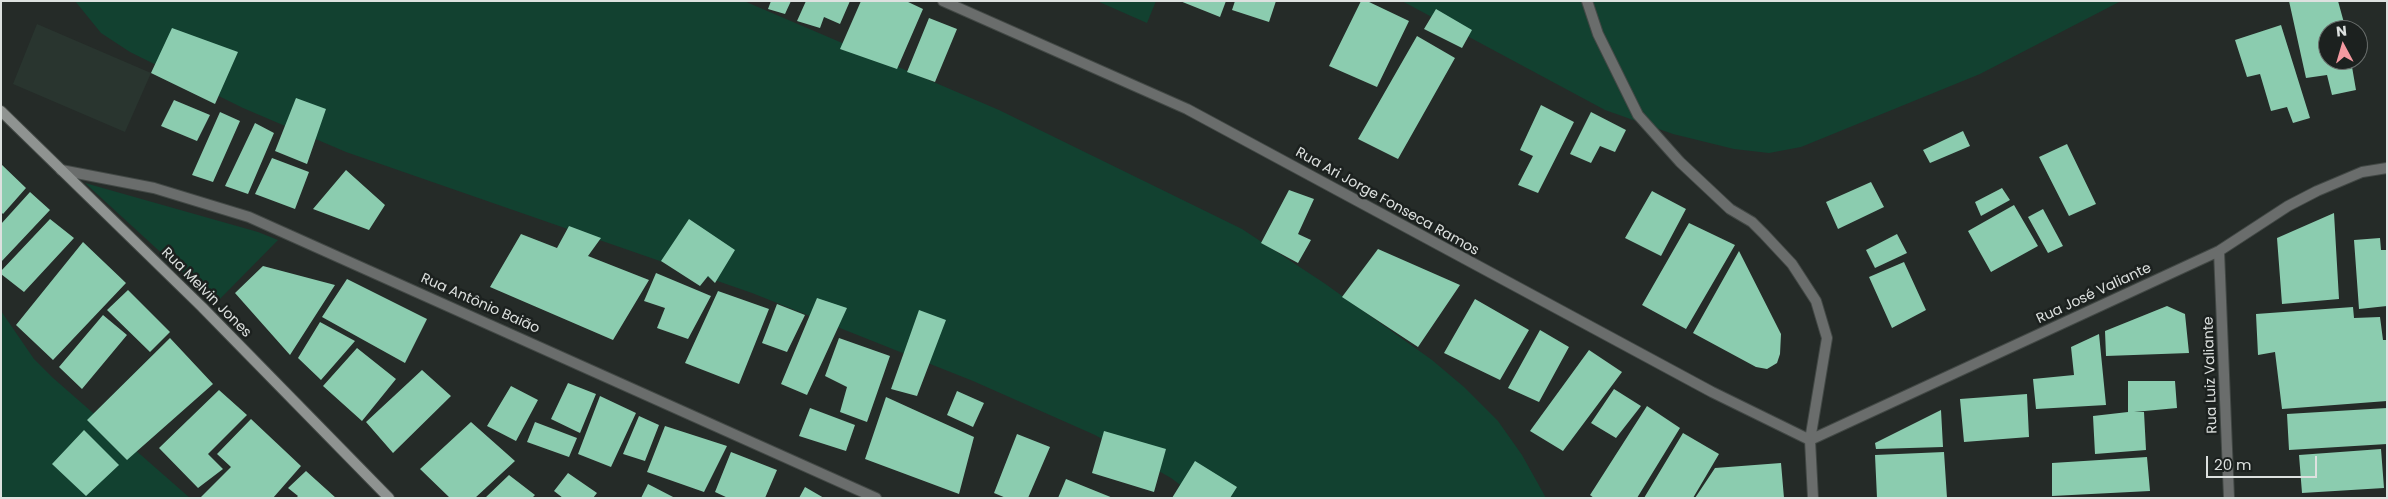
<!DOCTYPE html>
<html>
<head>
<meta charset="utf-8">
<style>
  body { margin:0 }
  #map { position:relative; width:2388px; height:499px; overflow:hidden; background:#252b28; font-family:Poppins,sans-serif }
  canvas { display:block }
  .frame { position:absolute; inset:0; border:2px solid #dde1df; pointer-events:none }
  .north { position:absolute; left:2318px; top:20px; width:50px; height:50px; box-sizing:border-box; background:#1c211f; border:1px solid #696e6c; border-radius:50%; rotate:354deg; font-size:14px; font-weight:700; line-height:20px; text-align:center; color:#dde1df }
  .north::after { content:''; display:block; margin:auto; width:18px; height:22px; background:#f49aa1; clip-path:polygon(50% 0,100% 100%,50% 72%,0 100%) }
  .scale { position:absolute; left:2206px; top:456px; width:111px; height:22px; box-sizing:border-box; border:2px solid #dde1df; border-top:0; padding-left:6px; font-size:15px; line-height:18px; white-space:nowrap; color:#dde1df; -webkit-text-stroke:4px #1c211f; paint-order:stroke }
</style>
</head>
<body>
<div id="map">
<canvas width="2388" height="499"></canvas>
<div class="frame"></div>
<div class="north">N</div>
<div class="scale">20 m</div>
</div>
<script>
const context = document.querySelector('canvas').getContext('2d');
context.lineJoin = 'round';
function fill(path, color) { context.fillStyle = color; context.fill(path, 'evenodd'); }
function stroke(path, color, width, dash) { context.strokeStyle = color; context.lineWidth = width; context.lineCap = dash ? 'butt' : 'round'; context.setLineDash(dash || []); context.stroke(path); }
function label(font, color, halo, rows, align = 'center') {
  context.font = font + ' Poppins,sans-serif'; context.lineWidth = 5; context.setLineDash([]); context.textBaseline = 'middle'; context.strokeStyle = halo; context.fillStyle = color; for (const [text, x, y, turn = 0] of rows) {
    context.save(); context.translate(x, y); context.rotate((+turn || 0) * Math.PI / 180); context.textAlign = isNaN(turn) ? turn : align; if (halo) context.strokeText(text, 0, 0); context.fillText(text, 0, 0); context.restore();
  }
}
const built = new Path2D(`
  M 37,24 L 151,73 L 125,132 L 13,84 Z`);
const green = new Path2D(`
  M 75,1 L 744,1 L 999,110 L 1242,229 L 1324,283 L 1432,360 L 1464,387 L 1498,421 L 1522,455 L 1546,498 L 1198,498 L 1171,478 L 1095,435 L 973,381 L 752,293 L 346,152 L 243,108 L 130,52 L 101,33 Z
  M 1097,1 L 1156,1 L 1147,23 Z
  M 1402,1 L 2121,1 L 1980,74 L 1801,147 L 1769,153 L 1734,149 L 1673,134 L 1605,110 Z
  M 85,183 L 258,232 L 278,240 L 216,303 Z
  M 1,311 L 34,359 L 52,377 L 190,498 L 1,498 Z`);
const building = new Path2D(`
  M 771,1 L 791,1 L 785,14 L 768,9 Z
  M 806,1 L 850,1 L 840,24 L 824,17 L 820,28 L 797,21 Z
  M 861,1 L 906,1 L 923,9 L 897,69 L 840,49 Z
  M 1180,1 L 1226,1 L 1220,17 Z
  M 1235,1 L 1276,1 L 1269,22 L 1232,10 Z
  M 1361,1 L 1367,1 L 1409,21 L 1377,87 L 1329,66 Z
  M 2289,1 L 2338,1 L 2346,30 L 2328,30 L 2328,60 L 2331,60 L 2331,64 L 2351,61 L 2356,90 L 2332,95 L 2327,75 L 2306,78 Z
  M 1436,9 L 1472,30 L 1462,48 L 1424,29 Z
  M 929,18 L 957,29 L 935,82 L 907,72 Z
  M 2281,25 L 2310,118 L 2293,123 L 2287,107 L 2271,111 L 2260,74 L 2247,77 L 2235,40 Z
  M 172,28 L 238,52 L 215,104 L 151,73 Z
  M 1417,36 L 1455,58 L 1398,159 L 1358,139 Z
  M 296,98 L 326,109 L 307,164 L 275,151 Z
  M 174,100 L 210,115 L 197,141 L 161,126 Z
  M 1541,105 L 1574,122 L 1538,193 L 1518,185 L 1533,156 L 1520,150 Z
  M 220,112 L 240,121 L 213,182 L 192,175 Z
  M 1591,112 L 1626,130 L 1615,152 L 1600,146 L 1591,163 L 1570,154 Z
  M 255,123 L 274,133 L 248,194 L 225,186 Z
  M 1963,131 L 1970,146 L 1930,163 L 1923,150 Z
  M 2067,144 L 2096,204 L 2069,216 L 2039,157 Z
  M 272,158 L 309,172 L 295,209 L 255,194 Z
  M 1,164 L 26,188 L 3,214 L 1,212 Z
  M 346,170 L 385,205 L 369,230 L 313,209 Z
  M 1871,182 L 1884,207 L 1838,229 L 1826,202 Z
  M 2002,188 L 2010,200 L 1981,216 L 1975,202 Z
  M 1289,190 L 1314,199 L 1298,234 L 1311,240 L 1298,263 L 1261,243 Z
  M 1652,191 L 1686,209 L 1661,256 L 1625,238 Z
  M 30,192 L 50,210 L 1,262 L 1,224 Z
  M 2014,205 L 2038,246 L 1991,272 L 1968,231 Z
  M 2043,209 L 2063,246 L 2048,253 L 2028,217 Z
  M 2334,213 L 2339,299 L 2282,304 L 2277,238 Z
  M 50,219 L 74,238 L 24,292 L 1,274 L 1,271 Z
  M 689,219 L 735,250 L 715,283 L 708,276 L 700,286 L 661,261 Z
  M 1689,223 L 1735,245 L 1686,329 L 1642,305 Z
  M 569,226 L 601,238 L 588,256 L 649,280 L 613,340 L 490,287 L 521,234 L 557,248 Z
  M 1897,234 L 1907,253 L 1875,268 L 1866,250 Z
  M 2380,238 L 2381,250 L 2387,250 L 2387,306 L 2359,309 L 2354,240 Z
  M 83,242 L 126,283 L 53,360 L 16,325 Z
  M 1378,249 L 1460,285 L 1418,347 L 1342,297 Z
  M 1739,251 L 1781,334 L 1780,354 L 1777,363 L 1767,369 L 1756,367 L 1693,333 Z
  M 1904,262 L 1926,310 L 1892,328 L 1869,277 Z
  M 263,266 L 335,285 L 290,355 L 235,293 Z
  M 656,273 L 711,296 L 688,339 L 657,328 L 665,308 L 644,301 Z
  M 347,279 L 427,319 L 405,363 L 322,317 Z
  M 128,290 L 170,332 L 150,352 L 107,310 Z
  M 718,291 L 769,309 L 739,384 L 685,363 Z
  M 817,298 L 847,308 L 807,395 L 781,384 Z
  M 1475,299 L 1529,330 L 1500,380 L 1444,353 Z
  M 777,304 L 805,315 L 787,352 L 762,343 Z
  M 2167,306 L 2185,314 L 2189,353 L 2106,356 L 2105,331 Z
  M 2353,307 L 2354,318 L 2380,317 L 2383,340 L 2387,340 L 2387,401 L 2282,409 L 2275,352 L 2258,355 L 2256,314 Z
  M 919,310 L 946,320 L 917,396 L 891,389 Z
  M 103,315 L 127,335 L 82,389 L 59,367 Z
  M 320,322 L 355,341 L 321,380 L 298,358 Z
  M 1540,330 L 1569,347 L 1539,402 L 1508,388 Z
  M 2099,334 L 2106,405 L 2036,409 L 2033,379 L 2074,375 L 2071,347 Z
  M 170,338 L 213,384 L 127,460 L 87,420 Z
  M 839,338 L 890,356 L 867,422 L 840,412 L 847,387 L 825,376 Z
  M 357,348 L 396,379 L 362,421 L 323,386 Z
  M 1589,350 L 1622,372 L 1563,451 L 1530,431 Z
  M 422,370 L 451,396 L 393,453 L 366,422 Z
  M 2128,381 L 2175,381 L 2177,408 L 2134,412 L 2144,412 L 2146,450 L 2095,454 L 2093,416 L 2128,412 Z
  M 568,383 L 596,394 L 580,433 L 551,419 Z
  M 511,386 L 538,400 L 516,441 L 487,426 Z
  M 1614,389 L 1641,406 L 1616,438 L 1591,423 Z
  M 219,390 L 247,415 L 208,454 L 223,469 L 198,488 L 159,448 Z
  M 957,391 L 984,403 L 973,427 L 947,415 Z
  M 2027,394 L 2029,437 L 1964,442 L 1960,399 Z
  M 600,396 L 636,413 L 611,467 L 578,454 Z
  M 886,397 L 974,437 L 959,494 L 865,459 Z
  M 1647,406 L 1680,428 L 1637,498 L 1594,498 L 1590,495 Z
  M 810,408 L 855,425 L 846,451 L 799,436 Z
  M 2387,408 L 2387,444 L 2289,450 L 2287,414 Z
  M 1941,410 L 1943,447 L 1876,449 L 1875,443 Z
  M 639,416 L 659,425 L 645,461 L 623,454 Z
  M 251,419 L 301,466 L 273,498 L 200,498 L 231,467 L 217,454 Z
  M 471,422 L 515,461 L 475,498 L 450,498 L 420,469 Z
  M 535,422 L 577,438 L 569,457 L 527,442 Z
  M 665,426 L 727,446 L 704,492 L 647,472 Z
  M 84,430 L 119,465 L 86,496 L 52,464 Z
  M 1104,431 L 1166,449 L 1154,492 L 1092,473 Z
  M 1683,433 L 1719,454 L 1693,498 L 1644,498 Z
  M 1017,434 L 1050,447 L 1028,498 L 1006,498 L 994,493 Z
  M 2381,449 L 2384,488 L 2302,493 L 2299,455 Z
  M 731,452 L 777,470 L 765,498 L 728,498 L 715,492 Z
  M 1944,452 L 1947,498 L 1877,498 L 1875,455 Z
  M 2147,457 L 2150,491 L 2052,496 L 2052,463 Z
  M 1195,461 L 1237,487 L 1230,498 L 1172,498 Z
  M 1781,463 L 1784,498 L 1695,498 L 1715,468 Z
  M 306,471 L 336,498 L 296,498 L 298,496 L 288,488 Z
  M 568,473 L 597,493 L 593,498 L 563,498 L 554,491 Z
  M 509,475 L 535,495 L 532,498 L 485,498 Z
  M 1066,479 L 1113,498 L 1058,498 Z
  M 648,484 L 675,498 L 641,498 Z
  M 805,487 L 824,498 L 799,498 Z`);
const street = new Path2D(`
  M 943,1 L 1187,109 L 1712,392 L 1810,440
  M 1587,1 L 1598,34 L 1638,115 L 1680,162 L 1730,209 L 1752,222 L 1764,234 L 1792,264 L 1816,301 L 1827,338 L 1810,440 L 1813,498
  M 61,170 L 154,188 L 249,217 L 876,498
  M 2219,251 L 2229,498
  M 1810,440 L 2219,251 L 2288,206 L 2317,191 L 2362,172 L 2387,168`);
const secondary = new Path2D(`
  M 1,111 L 202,307 L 389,498`);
const streetNames = [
  ["Rua Ari Jorge Fonseca Ramos",1387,202,29],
  ["Rua Melvin Jones",206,293,45],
  ["Rua José Valiante",2094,294,-25],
  ["Rua Antônio Baião",480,304,24],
  ["Rua Luiz Valiante",2211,375,-92]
];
fill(built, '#29352f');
fill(green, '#124130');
fill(building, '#8bccaf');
stroke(street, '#424845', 12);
stroke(secondary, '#424845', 12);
stroke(street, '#6a6d6c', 10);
stroke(secondary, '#8f9391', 10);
label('14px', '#dde1df', '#1c211f', streetNames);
</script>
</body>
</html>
